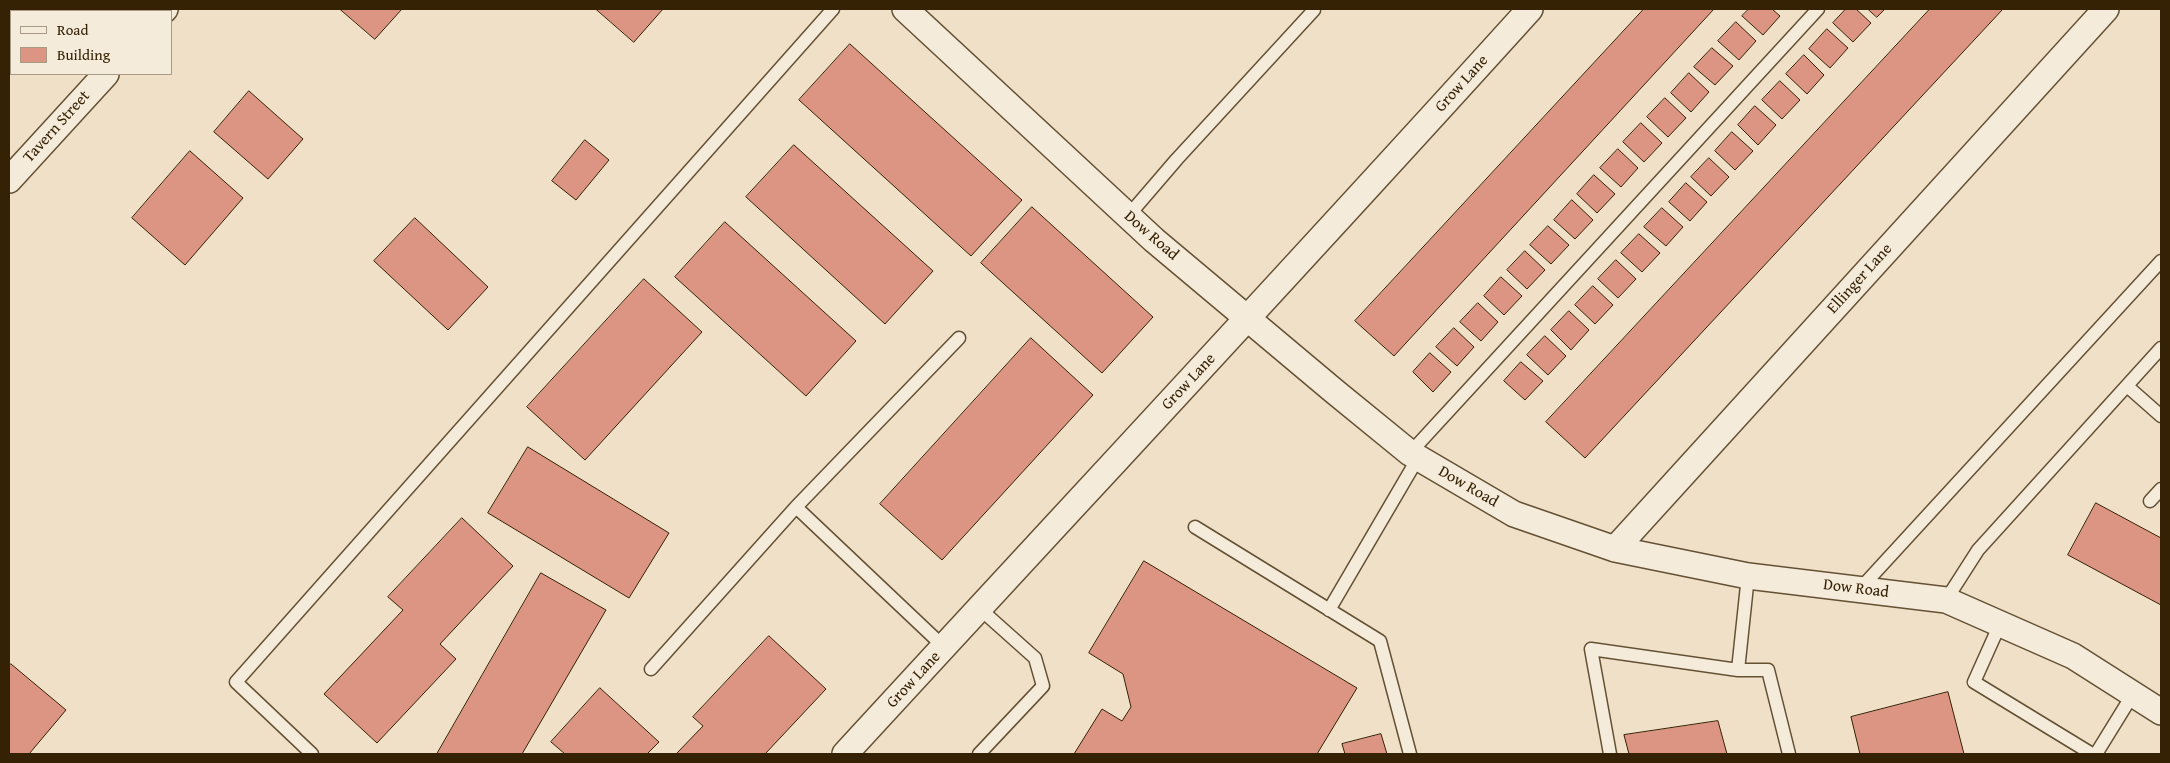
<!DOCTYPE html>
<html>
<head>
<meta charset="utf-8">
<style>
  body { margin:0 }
  #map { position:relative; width:2170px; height:763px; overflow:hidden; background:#f0e0c7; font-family:"Gentium Book Plus",serif }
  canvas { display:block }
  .frame { position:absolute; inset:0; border:10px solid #352103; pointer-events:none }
  .legend { position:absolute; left:10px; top:10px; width:162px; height:65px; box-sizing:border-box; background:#f5ebdb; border:1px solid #a89a85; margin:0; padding:6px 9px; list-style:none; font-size:15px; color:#352103 }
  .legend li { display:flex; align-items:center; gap:10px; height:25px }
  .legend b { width:25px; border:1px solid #a89a85 }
</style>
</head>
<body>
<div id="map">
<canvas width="2170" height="763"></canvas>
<div class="frame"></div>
<ul class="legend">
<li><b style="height:6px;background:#f5ebdb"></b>Road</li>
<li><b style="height:14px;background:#dd9583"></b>Building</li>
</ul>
</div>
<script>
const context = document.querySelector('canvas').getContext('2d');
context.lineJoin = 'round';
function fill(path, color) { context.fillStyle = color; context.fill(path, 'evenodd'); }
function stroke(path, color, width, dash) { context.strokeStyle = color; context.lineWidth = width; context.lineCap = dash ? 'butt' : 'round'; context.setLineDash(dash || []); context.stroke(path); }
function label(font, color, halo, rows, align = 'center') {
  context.font = font + ' "Gentium Book Plus",serif'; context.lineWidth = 4.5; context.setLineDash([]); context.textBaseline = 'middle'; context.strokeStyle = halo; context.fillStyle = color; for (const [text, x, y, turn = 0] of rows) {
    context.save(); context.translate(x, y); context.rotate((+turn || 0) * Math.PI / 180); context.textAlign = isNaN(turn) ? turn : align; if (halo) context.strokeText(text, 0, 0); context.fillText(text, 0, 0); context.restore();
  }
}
const building = new Path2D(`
  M 340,9 L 402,9 L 375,39 Z
  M 596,9 L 663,9 L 634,42 Z
  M 1644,9 L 1714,9 L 1394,356 L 1355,321 Z
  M 1749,9 L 1772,9 L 1780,16 L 1763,35 L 1742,16 Z
  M 1846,9 L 1856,9 L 1871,23 L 1853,42 L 1833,23 Z
  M 1868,9 L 1885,9 L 1877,17 Z
  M 1930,9 L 2003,9 L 1585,458 L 1546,422 Z
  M 1736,22 L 1756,41 L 1739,60 L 1718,41 Z
  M 1827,29 L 1848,48 L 1830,68 L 1809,49 Z
  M 850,44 L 1022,200 L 971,256 L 799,100 Z
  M 1712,48 L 1733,66 L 1715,85 L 1694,67 Z
  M 1804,55 L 1824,75 L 1807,94 L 1786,74 Z
  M 1689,73 L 1709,92 L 1691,112 L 1671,93 Z
  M 1780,81 L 1800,100 L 1782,119 L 1762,100 Z
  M 249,91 L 303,139 L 268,179 L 214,132 Z
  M 1665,98 L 1686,118 L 1668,137 L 1647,117 Z
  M 1755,106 L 1776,125 L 1758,145 L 1738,125 Z
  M 1641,123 L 1662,143 L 1644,162 L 1623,142 Z
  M 1732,132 L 1753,151 L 1735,170 L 1715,151 Z
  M 585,140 L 609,160 L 576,200 L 552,181 Z
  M 794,145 L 933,271 L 885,324 L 746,197 Z
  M 1618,149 L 1638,168 L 1621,187 L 1600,168 Z
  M 190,151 L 243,198 L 185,265 L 132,218 Z
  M 1709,158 L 1729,177 L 1711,196 L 1691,177 Z
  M 1594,175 L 1615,194 L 1597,213 L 1577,194 Z
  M 1686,183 L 1707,202 L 1690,221 L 1669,202 Z
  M 1572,200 L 1593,220 L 1575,239 L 1554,220 Z
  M 1032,207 L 1153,317 L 1102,373 L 981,263 Z
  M 1662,208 L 1683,227 L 1666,246 L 1644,227 Z
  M 415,218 L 488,287 L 448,330 L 374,261 Z
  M 725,222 L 856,341 L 806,396 L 675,277 Z
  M 1548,226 L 1569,245 L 1551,264 L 1530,245 Z
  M 1639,234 L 1660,253 L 1642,272 L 1621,253 Z
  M 1525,251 L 1545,270 L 1527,289 L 1507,270 Z
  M 1616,260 L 1636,279 L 1618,298 L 1598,279 Z
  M 1501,277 L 1522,296 L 1504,315 L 1484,296 Z
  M 644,279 L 702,332 L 585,460 L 527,407 Z
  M 1593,286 L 1613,305 L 1595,324 L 1575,305 Z
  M 1478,303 L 1498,322 L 1481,341 L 1460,322 Z
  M 1569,311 L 1589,330 L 1571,350 L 1551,330 Z
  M 1454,328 L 1474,347 L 1457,366 L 1436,347 Z
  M 1545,336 L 1566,356 L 1548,375 L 1527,355 Z
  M 1031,338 L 1093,395 L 942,560 L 880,504 Z
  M 1430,353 L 1451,372 L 1433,392 L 1413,372 Z
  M 1521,362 L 1543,381 L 1525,400 L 1504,381 Z
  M 528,447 L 669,533 L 629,598 L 488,513 Z
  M 2096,503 L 2161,538 L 2161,605 L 2068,555 Z
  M 462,518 L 513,566 L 440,644 L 456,659 L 377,743 L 324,694 L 403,610 L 388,597 Z
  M 1144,561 L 1357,688 L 1317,754 L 1074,754 L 1102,709 L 1122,721 L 1131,707 L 1123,674 L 1089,653 Z
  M 541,573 L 606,610 L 522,754 L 437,754 Z
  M 769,636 L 826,689 L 765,754 L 676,754 L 703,726 L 693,717 Z
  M 11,664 L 66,710 L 29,754 L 9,754 L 9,666 Z
  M 600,688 L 659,742 L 647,754 L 565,754 L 551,742 Z
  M 1948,692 L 1964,754 L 1860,754 L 1851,717 Z
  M 1718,721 L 1727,754 L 1629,754 L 1624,735 Z
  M 1381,734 L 1387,754 L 1345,754 L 1342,744 Z`);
const service = new Path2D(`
  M 1128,216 L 1177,159 L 1314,10
  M 2127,386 L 2161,416
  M 1410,453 L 1818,9
  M 2150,501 L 2161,489
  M 796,507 L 944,647
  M 1195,527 L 1380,641 L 1410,754
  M 1859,590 L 2161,261
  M 1946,600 L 1978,550 L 2161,348
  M 1329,610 L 1418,458
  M 2000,624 L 1974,682 L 2092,754
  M 651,669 L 796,507 L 959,338
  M 1738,670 L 1748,576
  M 312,754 L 236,682 L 833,9
  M 979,754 L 1043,686 L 1035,658 L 979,608
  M 1610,754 L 1591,649 L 1738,670 L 1768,670 L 1789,754
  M 2096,754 L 2133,694`);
const minor = new Path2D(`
  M 905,9 L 1154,240 L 1334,391 L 1410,453 L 1514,514 L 1615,549 L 1748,576 L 1946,600 L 2073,656 L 2161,712
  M 163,11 L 165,9
  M 9,180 L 106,74
  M 1615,549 L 2106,9
  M 845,754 C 1073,506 1304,259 1530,9`);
const streetNames = [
  ["Grow Lane",1462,84,-48],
  ["Tavern Street",57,127,-48],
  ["Dow Road",1151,236,41],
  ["Ellinger Lane",1860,279,-48],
  ["Grow Lane",1189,382,-47],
  ["Dow Road",1468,487,30],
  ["Dow Road",1856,589,7],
  ["Grow Lane",914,680,-47]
];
fill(building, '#dd9583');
stroke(building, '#352103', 1);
stroke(service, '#645134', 15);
stroke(minor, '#645134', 28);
stroke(service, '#f5ebdb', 12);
stroke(minor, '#f5ebdb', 25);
label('16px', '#352103', '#f5ebdb', streetNames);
</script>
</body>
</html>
